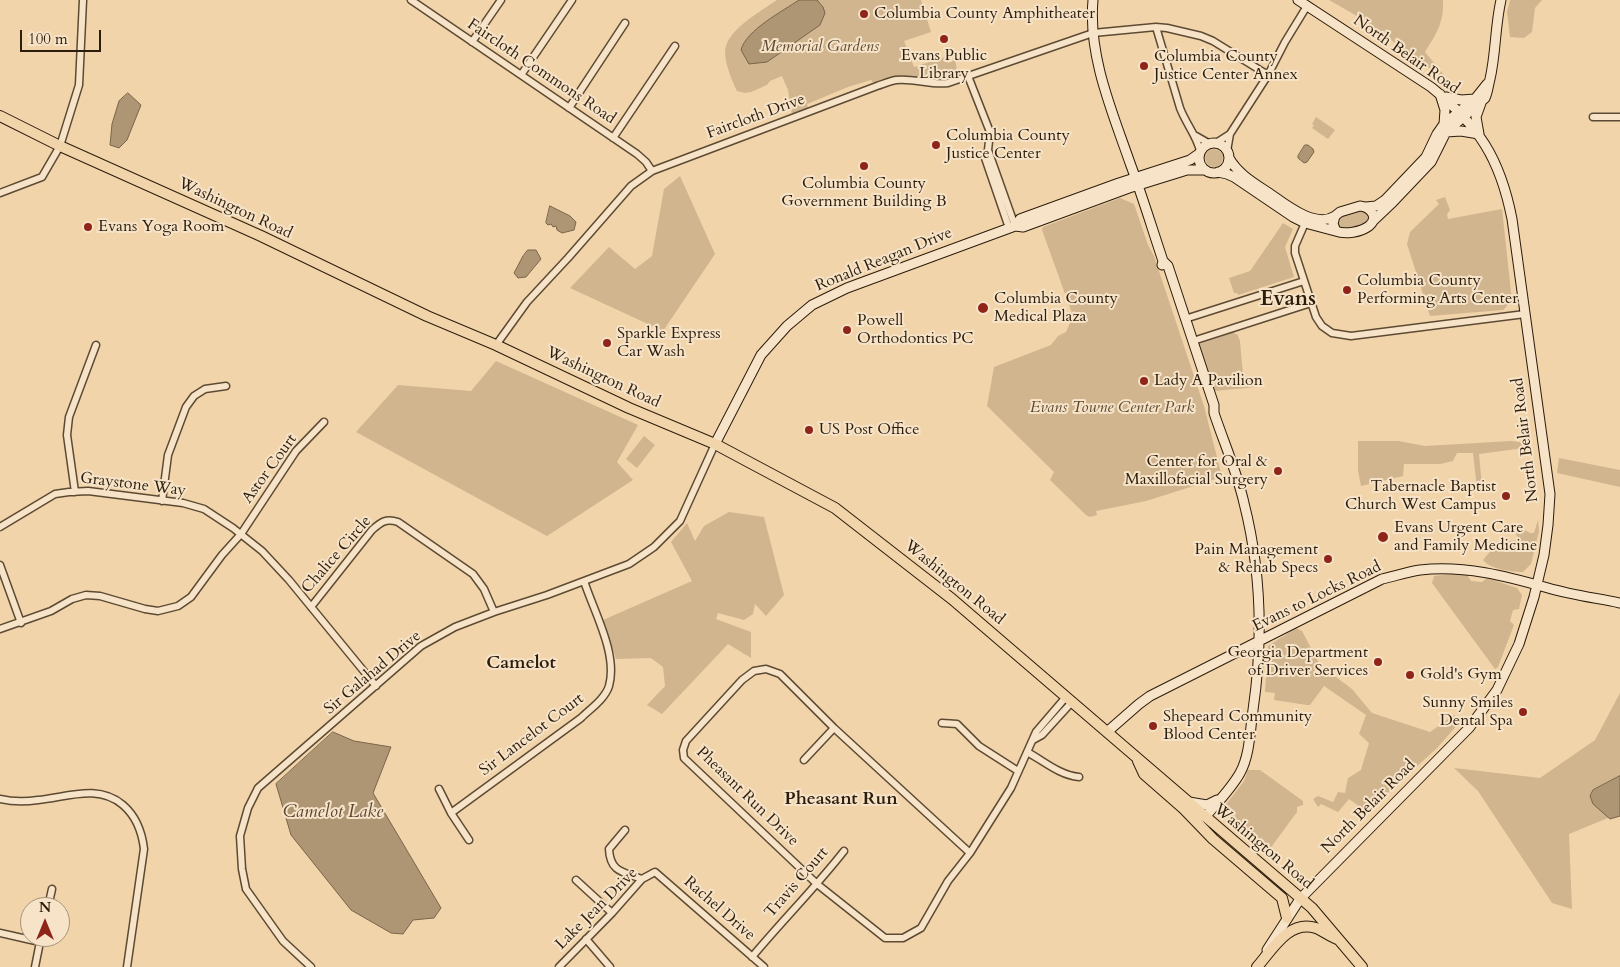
<!DOCTYPE html>
<html>
<head>
<meta charset="utf-8">
<style>
  body { margin:0 }
  #map { position:relative; width:1620px; height:967px; overflow:hidden; background:#f1d4aa; font-family:Cardo,serif }
  canvas { display:block }
  .north { position:absolute; left:20px; top:897px; width:50px; height:50px; box-sizing:border-box; background:#f6e3c8; border:1px solid #a5937c; border-radius:50%; rotate:0deg; font-size:14px; font-weight:700; line-height:20px; text-align:center; color:#2c1c0b }
  .north::after { content:''; display:block; margin:auto; width:18px; height:22px; background:#8f2418; clip-path:polygon(50% 0,100% 100%,50% 72%,0 100%) }
  .scale { position:absolute; left:20px; top:30px; width:81px; height:22px; box-sizing:border-box; border:2px solid #2c1c0b; border-top:0; padding-left:6px; font-size:15px; line-height:18px; white-space:nowrap; color:#2c1c0b; -webkit-text-stroke:4px #f6e3c8; paint-order:stroke }
</style>
</head>
<body>
<div id="map">
<canvas width="1620" height="967"></canvas>
<div class="north">N</div>
<div class="scale">100 m</div>
</div>
<script>
const context = document.querySelector('canvas').getContext('2d');
context.lineJoin = 'round';
function fill(path, color) { context.fillStyle = color; context.fill(path, 'evenodd'); }
function stroke(path, color, width, dash) { context.strokeStyle = color; context.lineWidth = width; context.lineCap = dash ? 'butt' : 'round'; context.setLineDash(dash || []); context.stroke(path); }
function label(font, color, halo, rows, align = 'center') {
  context.font = font + ' Cardo,serif'; context.lineWidth = 4; context.setLineDash([]); context.textBaseline = 'middle'; context.strokeStyle = halo; context.fillStyle = color; for (const [text, x, y, turn = 0] of rows) {
    context.save(); context.translate(x, y); context.rotate((+turn || 0) * Math.PI / 180); context.textAlign = isNaN(turn) ? turn : align; if (halo) context.strokeText(text, 0, 0); context.fillText(text, 0, 0); context.restore();
  }
}
const green = new Path2D(`
  M 777,0 L 921,0 L 931,32 L 904,41 L 914,67 L 945,57 L 948,63 L 955,60 L 958,75 L 940,82 L 909,77 L 874,84 L 871,80 L 848,87 L 807,104 L 808,108 L 792,114 L 788,90 L 782,76 L 770,81 L 767,85 L 751,92 L 745,93 L 737,91 C 732,81 722,57 726,46 C 732,27 761,11 777,0 Z
  M 1329,0 L 1443,0 C 1444,22 1437,33 1425,52 L 1453,86 L 1364,20 Z
  M 1510,0 L 1542,0 L 1535,8 L 1532,32 L 1524,38 L 1510,37 L 1507,12 Z
  M 1316,117 L 1335,130 L 1328,139 L 1312,128 L 1314,125 L 1312,124 Z
  M1205 158a9 9 0 1 1 18 0a9 9 0 1 1-18 0Z
  M 680,176 L 715,254 L 663,331 L 570,288 L 609,247 L 635,269 L 652,256 L 664,189 Z
  M 1445,197 L 1450,210 L 1447,214 L 1448,219 L 1502,209 L 1512,301 L 1503,310 L 1430,316 L 1407,244 L 1410,232 L 1439,204 L 1436,200 Z
  M 1120,198 L 1134,204 L 1148,245 L 1154,256 L 1204,406 L 1222,477 L 1146,501 L 1096,511 L 1097,515 L 1090,517 L 1086,515 L 1050,480 L 1054,472 L 987,406 L 994,367 L 1051,345 L 1058,336 L 1066,332 L 1073,316 L 1042,230 L 1043,227 Z
  M 1361,209 L 1370,216 L 1367,225 L 1346,231 L 1339,229 L 1336,221 L 1338,216 Z
  M 1283,223 L 1293,229 L 1285,247 L 1294,277 L 1238,295 L 1237,293 L 1234,293 L 1229,278 L 1250,271 Z
  M 1234,332 L 1235,334 L 1237,334 L 1240,341 L 1243,375 L 1256,387 L 1215,391 L 1200,350 L 1199,344 Z
  M 496,361 L 638,425 L 617,462 L 633,480 L 547,536 L 356,432 L 398,385 L 471,391 Z
  M 644,436 L 655,445 L 637,468 L 626,459 Z
  M 1358,441 L 1398,441 L 1425,446 L 1511,441 L 1520,442 L 1524,448 L 1479,454 L 1482,487 L 1477,488 L 1473,453 L 1457,453 L 1453,461 L 1440,464 L 1404,464 L 1403,476 L 1361,486 L 1358,471 Z
  M 1559,458 L 1620,470 L 1620,487 L 1557,473 Z
  M 729,512 L 764,517 L 784,595 L 766,616 L 755,604 L 753,614 L 744,620 L 718,613 L 716,619 L 751,632 L 751,658 L 728,644 L 662,714 L 647,705 L 665,686 L 663,667 L 651,658 L 616,659 L 603,620 L 692,581 L 671,542 L 687,523 L 695,541 L 704,526 Z
  M 1538,520 L 1539,531 L 1531,564 L 1523,572 C 1511,572 1490,569 1483,560 L 1498,542 L 1520,540 L 1514,532 L 1525,530 L 1530,533 L 1534,533 Z
  M 1451,574 L 1467,575 L 1471,581 L 1482,582 L 1487,578 L 1517,588 L 1522,595 L 1519,609 L 1513,610 L 1510,621 L 1514,625 L 1498,667 L 1495,669 L 1432,583 L 1434,576 Z
  M 1296,628 L 1302,631 L 1319,663 L 1322,676 L 1329,672 L 1352,689 L 1372,713 L 1430,732 L 1454,715 L 1459,723 L 1437,748 L 1377,803 L 1363,809 L 1349,799 L 1338,812 L 1321,804 L 1318,807 L 1313,799 L 1318,796 L 1333,802 L 1338,792 L 1345,793 L 1348,778 L 1361,770 L 1369,743 L 1359,734 L 1366,715 L 1324,686 L 1310,705 L 1307,705 L 1274,700 L 1275,693 L 1265,692 L 1268,646 Z
  M 1620,693 L 1620,813 L 1569,834 L 1572,909 L 1552,903 L 1478,791 L 1454,768 L 1540,778 L 1595,740 Z
  M 1248,770 L 1260,770 L 1303,801 L 1303,805 L 1297,807 L 1297,812 L 1269,850 L 1249,839 L 1221,811 L 1244,781 Z`);
const water = new Path2D(`
  M 799,0 L 817,0 L 823,7 L 825,13 L 820,25 L 767,62 L 749,64 L 741,50 C 746,30 783,11 799,0 Z
  M 128,93 L 141,105 L 127,140 L 119,148 L 110,145 L 112,124 L 119,101 Z
  M 1305,145 L 1308,145 L 1313,149 L 1314,152 L 1307,162 L 1304,163 L 1298,158 L 1298,156 Z
  M 550,206 L 570,216 L 576,222 L 574,230 L 562,233 L 557,230 L 556,226 L 553,227 L 551,224 L 548,225 L 546,223 Z
  M 528,250 L 536,250 L 541,259 L 526,277 L 518,278 L 514,273 L 523,256 Z
  M 333,732 L 354,741 L 391,747 L 373,793 L 441,908 L 434,918 L 413,920 L 403,934 L 391,933 L 351,910 L 291,835 L 276,784 Z
  M 1620,776 L 1620,816 L 1610,819 L 1593,804 L 1590,796 L 1593,790 Z`);
const street = new Path2D(`
  M 411,0 L 637,154 L 646,162 L 652,171
  M 1156,27 L 1180,108 C 1186,124 1197,136 1200,151
  M 472,42 L 501,0
  M 521,75 L 572,0
  M 968,76 L 990,132 L 988,150 L 1015,226
  M 569,108 L 625,23
  M 1593,117 L 1620,117
  M 1196,136 L 1210,144
  M 613,138 L 675,46
  M 1216,143 L 1230,134 L 1268,75 L 1285,42 L 1307,6
  M 1227,151 L 1230,134
  M 990,157 L 985,158 L 1009,228
  M 0,193 L 42,177 L 60,146 L 79,85 L 83,0
  M 1305,223 L 1295,246 L 1295,253 L 1316,317 L 1322,326 L 1332,333 L 1351,336 L 1525,314
  M 1185,319 L 1304,281
  M 1193,341 L 1311,303
  M 496,345 L 527,302 L 568,258 L 631,186 L 652,171 L 877,86 C 883,84 890,81 896,80 C 914,78 929,85 948,83 L 1093,33 L 1156,27 L 1167,28 L 1201,36 L 1213,41 L 1268,75
  M 75,492 L 67,435 L 69,417 L 96,345
  M 162,501 L 168,455 L 186,407 L 194,396 L 205,389 L 226,386
  M 0,527 L 55,494 L 69,492 L 88,491 L 183,503 L 204,509 L 233,528 L 262,551 L 289,580 L 376,686
  M 0,565 L 21,623
  M 311,607 L 372,530 C 381,522 386,518 398,522 L 473,574 L 484,589 L 494,612
  M 0,629 L 51,611 L 72,599 L 86,595 L 100,596 L 145,609 L 158,611 L 178,606 L 191,597 L 205,578 L 222,555 L 241,534 L 296,451 L 324,422
  M 942,723 L 957,724 L 979,746 L 1018,771
  M 1033,740 L 1042,735 L 1072,702
  M 1027,752 C 1044,761 1059,775 1079,777
  M 804,760 L 834,728
  M 439,789 L 451,813 L 469,840
  M 0,799 C 13,802 25,802 38,800 C 68,797 98,784 123,805 C 137,817 142,832 144,849 L 127,967
  M 451,813 L 581,718 C 590,709 605,699 609,686 C 618,654 594,612 584,581
  M 625,830 L 609,849 C 610,872 623,872 642,879
  M 970,853 L 834,728 L 780,674 L 766,669 L 754,671 L 742,680 L 686,741 L 683,750 L 684,758 L 817,884 L 885,938 L 903,938 L 921,928 L 948,881 L 970,853 L 1011,788 L 1036,732 L 1066,697
  M 576,880 L 612,913
  M 48,907 L 52,889
  M 0,933 L 40,942
  M 586,939 L 610,967
  M 752,957 C 782,921 815,888 844,851
  M 35,967 L 41,937
  M 311,967 L 283,941 L 246,889 L 242,869 L 240,836 L 248,808 L 258,788 L 421,646 L 455,627 L 494,612 L 547,595 L 629,564 L 654,547 L 680,521 L 715,444
  M 559,967 L 612,913 L 642,879 L 655,872 L 764,967`);
const secondary = new Path2D(`
  M 1093,0 C 1088,56 1112,111 1130,163 C 1142,195 1152,228 1163,261 L 1162,265
  M 1440,94 L 1445,110 L 1444,124
  M 1446,97 L 1461,100 L 1475,99
  M 1446,132 L 1461,131 L 1479,134 L 1476,117 L 1481,103
  M1199 158a15 15 0 1 1 30 0a15 15 0 1 1-30 0Z
  M 1229,158 C 1238,174 1254,183 1269,193 C 1285,204 1315,229 1335,216
  M 1218,172 L 1227,174 L 1234,177 L 1293,217 L 1305,223 L 1339,232
  M 1360,206 C 1371,207 1379,218 1369,226 C 1361,232 1345,235 1336,231 L 1333,224 L 1335,216 L 1340,212 Z
  M 1366,207 L 1376,206 L 1385,200 L 1426,157 L 1437,134 L 1444,124 L 1475,99 L 1487,84
  M 1373,221 L 1393,202 L 1431,162 L 1446,132 L 1485,98 C 1488,92 1488,86 1490,79 C 1496,53 1495,26 1501,0
  M 1015,226 L 1020,219 L 1119,183 L 1190,160 L 1200,153
  M 1163,261 L 1168,266 L 1214,405 L 1214,413 C 1224,443 1237,472 1244,503 C 1261,570 1263,642 1253,710 C 1250,730 1250,755 1240,773 C 1231,789 1217,803 1205,817
  M 715,444 L 761,355 L 787,326 L 812,305 L 847,288 L 1015,226 L 1023,227 L 1129,188 L 1187,170 L 1205,170
  M 1107,732 L 1139,704 L 1150,696 L 1382,579 C 1395,576 1407,572 1420,570 C 1464,565 1506,576 1548,588 C 1572,595 1596,598 1620,603
  M 1189,802 L 1207,805 L 1217,800
  M 1267,950 L 1300,899 L 1469,728 L 1497,690 L 1519,644 L 1534,597 L 1544,555 L 1548,525 L 1550,494 L 1512,219 C 1500,158 1479,126 1431,87 L 1298,0`);
const primary = new Path2D(`
  M 0,116 L 60,146 L 261,236 L 427,316 L 496,345 L 629,408 L 715,444 L 835,508 L 952,599 L 1312,908 L 1362,967
  M 1138,761 L 1144,774 L 1184,809 L 1213,839 L 1282,898 L 1287,918
  M 1257,967 C 1272,950 1289,919 1316,928 C 1323,931 1330,936 1337,939`);
const markers = [
  [864,14,5,"#8f2418"],
  [944,39,5,"#8f2418"],
  [1144,66,5,"#8f2418"],
  [936,145,5,"#8f2418"],
  [864,166,5,"#8f2418"],
  [88,227,5,"#8f2418"],
  [1347,290,5,"#8f2418"],
  [983,308,6,"#8f2418"],
  [847,330,5,"#8f2418"],
  [607,343,5,"#8f2418"],
  [1144,381,5,"#8f2418"],
  [809,430,5,"#8f2418"],
  [1278,471,5,"#8f2418"],
  [1506,496,5,"#8f2418"],
  [1383,537,6,"#8f2418"],
  [1328,559,5,"#8f2418"],
  [1378,662,5,"#8f2418"],
  [1410,675,5,"#8f2418"],
  [1523,712,5,"#8f2418"],
  [1153,726,5,"#8f2418"]
];
const poiNames = [
  ["Columbia County Amphitheater",874,14],
  ["Evans Public",944,56,"center"],
  ["Library",944,74,"center"],
  ["Columbia County",1154,57],
  ["Justice Center Annex",1154,75],
  ["Columbia County",946,136],
  ["Justice Center",946,154],
  ["Columbia County",864,184,"center"],
  ["Government Building B",864,202,"center"],
  ["Evans Yoga Room",98,227],
  ["Columbia County",1357,281],
  ["Performing Arts Center",1357,299],
  ["Columbia County",994,299],
  ["Medical Plaza",994,317],
  ["Powell",857,321],
  ["Orthodontics PC",857,339],
  ["Sparkle Express",617,334],
  ["Car Wash",617,352],
  ["Lady A Pavilion",1154,381],
  ["US Post Office",819,430],
  ["Center for Oral &",1268,462,"right"],
  ["Maxillofacial Surgery",1268,480,"right"],
  ["Tabernacle Baptist",1496,487,"right"],
  ["Church West Campus",1496,505,"right"],
  ["Evans Urgent Care",1394,528],
  ["and Family Medicine",1394,546],
  ["Pain Management",1318,550,"right"],
  ["& Rehab Specs",1318,568,"right"],
  ["Georgia Department",1368,653,"right"],
  ["of Driver Services",1368,671,"right"],
  ["Gold's Gym",1420,675],
  ["Sunny Smiles",1513,703,"right"],
  ["Dental Spa",1513,721,"right"],
  ["Shepeard Community",1163,717],
  ["Blood Center",1163,735]
];
const parkNames = [
  ["Memorial Gardens",820,47],
  ["Evans Towne Center Park",1112,408]
];
const streetNames = [
  ["North Belair Road",1406,55,35],
  ["Faircloth Commons Road",541,72,34],
  ["Faircloth Drive",756,117,-20],
  ["Washington Road",235,209,25],
  ["Ronald Reagan Drive",884,260,-22],
  ["Washington Road",603,378,25],
  ["North Belair Road",1526,440,-97],
  ["Astor Court",270,469,-54],
  ["Graystone Way",133,485,7],
  ["Chalice Circle",337,555,-49],
  ["Washington Road",954,583,39],
  ["Evans to Locks Road",1317,597,-26],
  ["Sir Galahad Drive",373,673,-40],
  ["Sir Lancelot Court",532,735,-37],
  ["Pheasant Run Drive",747,797,44],
  ["North Belair Road",1369,807,-45],
  ["Washington Road",1263,847,40],
  ["Travis Court",797,883,-49],
  ["Lake Jean Drive",597,909,-45],
  ["Rachel Drive",719,909,41]
];
const neighbourhoodNames = [
  ["Camelot",521,664],
  ["Pheasant Run",841,800]
];
const waterNames = [
  ["Camelot Lake",333,813]
];
const districtNames = [
  ["Evans",1288,300]
];
fill(green, '#d0b58f');
fill(water, '#ae9574');
stroke(water, '#7a654a', 1);
stroke(street, '#5d4a33', 9);
stroke(secondary, '#2c1c0b', 11);
stroke(primary, '#2c1c0b', 12);
stroke(street, '#f6e3c8', 6);
stroke(secondary, '#f6e3c8', 9);
stroke(primary, '#f1d4aa', 10);
for (const [x, y, r, color] of markers) { const dot = new Path2D(); dot.arc(x, y, r, 0, 2 * Math.PI); context.fillStyle = color; context.fill(dot); stroke(dot, '#f6e3c8', 2); }
label('16px', '#2c1c0b', '#f6e3c8', poiNames, 'left');
label('italic 16px', '#5d4a33', '#f6e3c8', parkNames);
label('16px', '#2c1c0b', '#f6e3c8', streetNames);
label('bold 18px', '#2c1c0b', '#f6e3c8', neighbourhoodNames);
label('italic 18px', '#5a4630', '#f6e3c8', waterNames);
label('bold 21px', '#2c1c0b', '#f6e3c8', districtNames);
</script>
</body>
</html>
